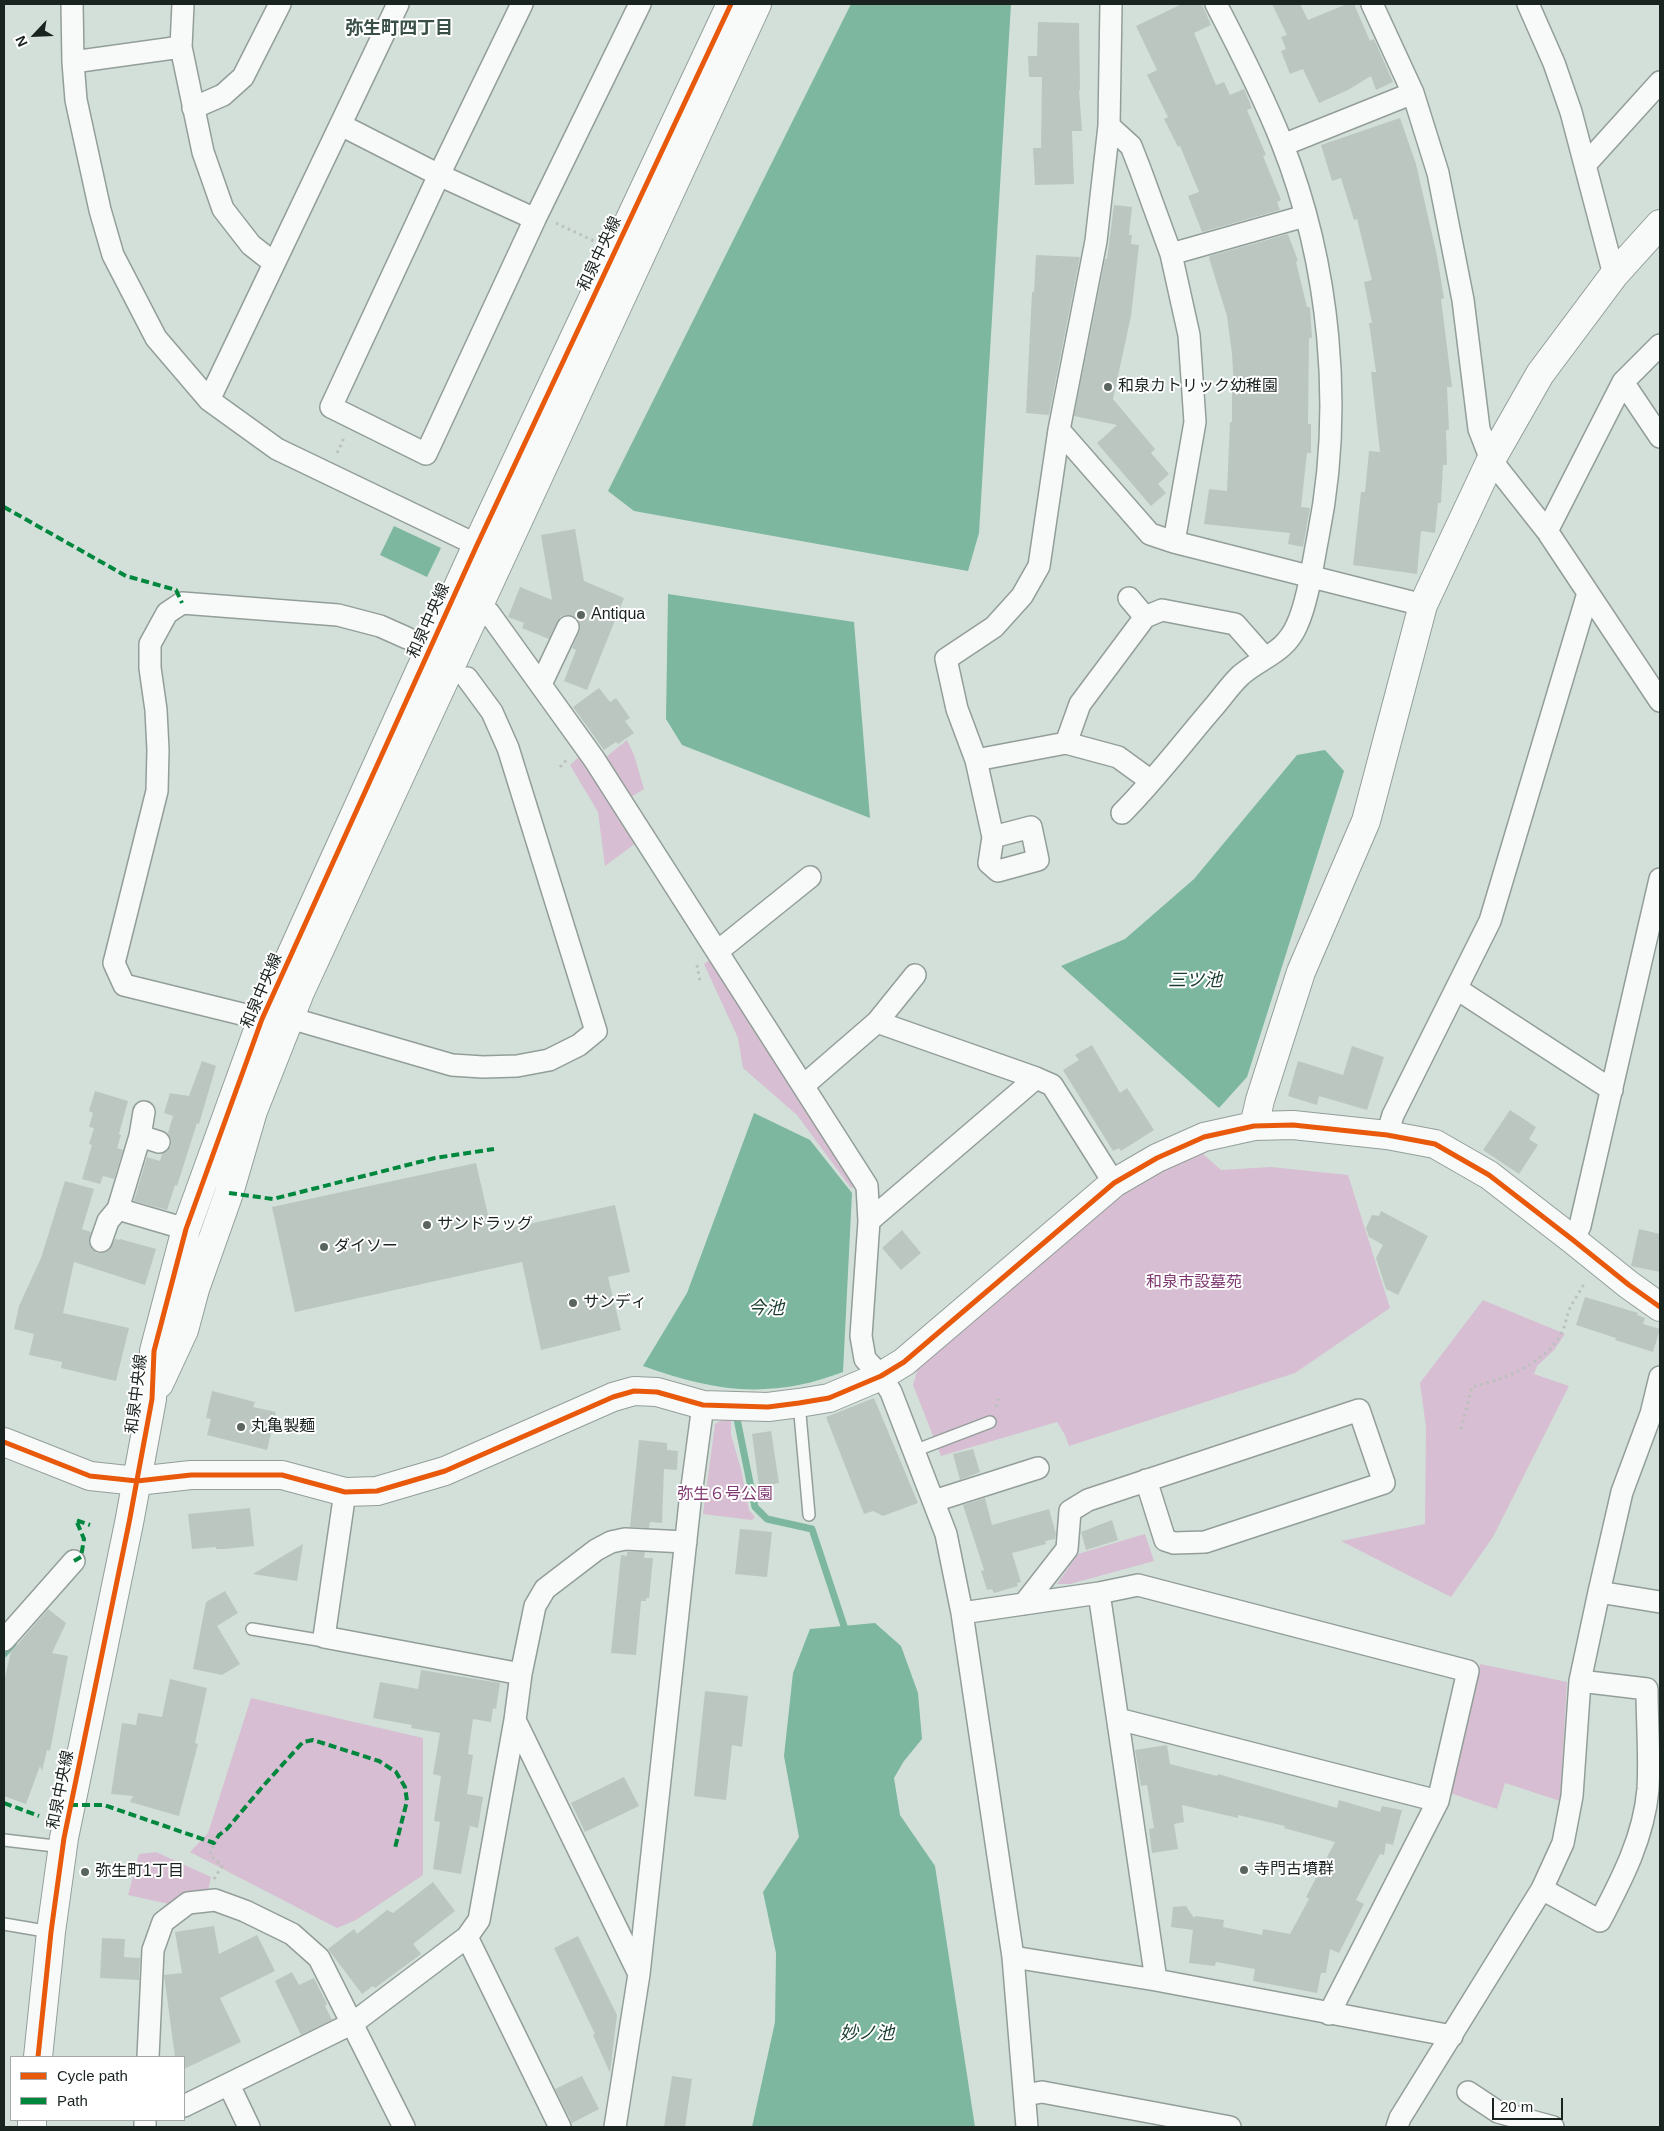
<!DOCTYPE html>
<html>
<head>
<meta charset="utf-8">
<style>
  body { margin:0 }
  #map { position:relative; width:1664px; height:2131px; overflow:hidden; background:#d2e0d9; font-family:Arial,sans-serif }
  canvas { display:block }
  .frame { position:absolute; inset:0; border:5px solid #19231f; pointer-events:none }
  .legend { position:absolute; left:10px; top:2056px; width:175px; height:65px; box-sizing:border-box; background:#fff; border:1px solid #a3a7a5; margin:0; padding:6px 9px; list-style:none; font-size:15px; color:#19231f }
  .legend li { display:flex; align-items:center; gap:10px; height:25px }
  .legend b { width:25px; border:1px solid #a3a7a5 }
  .north { position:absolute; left:10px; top:10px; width:50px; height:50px; -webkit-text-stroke:4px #fff; paint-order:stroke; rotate:245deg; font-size:14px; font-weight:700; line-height:20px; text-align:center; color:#19231f }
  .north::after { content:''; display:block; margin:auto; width:18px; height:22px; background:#19231f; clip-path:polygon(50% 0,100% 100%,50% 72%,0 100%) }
  .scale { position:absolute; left:1492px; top:2098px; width:71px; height:22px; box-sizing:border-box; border:2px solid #19231f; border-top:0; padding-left:6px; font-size:15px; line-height:18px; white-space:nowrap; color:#19231f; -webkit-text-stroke:4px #fff; paint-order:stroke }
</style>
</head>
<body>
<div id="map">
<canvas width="1664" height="2131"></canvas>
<div class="frame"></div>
<ul class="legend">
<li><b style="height:6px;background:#e8590c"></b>Cycle path</li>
<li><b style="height:6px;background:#00873e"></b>Path</li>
</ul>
<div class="north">N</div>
<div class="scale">20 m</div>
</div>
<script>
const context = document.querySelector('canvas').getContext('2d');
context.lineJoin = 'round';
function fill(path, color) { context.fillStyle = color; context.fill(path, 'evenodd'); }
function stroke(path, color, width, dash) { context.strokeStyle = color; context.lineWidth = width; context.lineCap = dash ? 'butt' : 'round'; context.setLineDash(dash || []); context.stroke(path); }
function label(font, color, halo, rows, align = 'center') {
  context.font = font + ' Arial,"Noto Sans JP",sans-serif'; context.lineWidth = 4; context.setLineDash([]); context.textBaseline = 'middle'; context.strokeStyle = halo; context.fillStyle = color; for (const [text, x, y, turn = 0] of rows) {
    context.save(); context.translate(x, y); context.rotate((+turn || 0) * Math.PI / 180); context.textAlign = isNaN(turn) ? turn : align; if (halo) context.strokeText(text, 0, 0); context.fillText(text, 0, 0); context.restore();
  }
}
const green = new Path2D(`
  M 627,740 L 634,755 L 644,789 L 631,797 L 606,757 Z
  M 579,757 L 636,843 L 605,866 L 598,812 L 570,765 Z
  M 711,959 L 856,1186 L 851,1188 L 797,1115 L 743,1068 L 738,1038 L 704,964 Z
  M 1203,1154 L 1221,1170 L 1271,1167 L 1348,1175 L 1390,1308 L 1295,1373 L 1069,1446 L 1065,1435 L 1057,1422 L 941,1456 L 913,1385 L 918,1368 L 1007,1294 L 1004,1291 L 1126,1187 L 1158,1171 Z
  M 1483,1300 L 1565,1334 L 1554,1350 L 1537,1366 L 1534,1374 L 1569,1386 L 1493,1537 L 1451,1597 L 1341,1541 L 1425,1524 L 1426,1427 L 1420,1383 Z
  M 726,1418 L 731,1419 L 731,1435 L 741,1469 L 749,1510 L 755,1517 L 752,1520 L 703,1514 L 715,1424 Z
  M 1145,1534 L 1154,1561 L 1070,1584 L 1057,1584 L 1078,1554 Z
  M 1480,1664 L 1567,1682 L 1560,1801 L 1505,1783 L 1497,1809 L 1450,1793 Z
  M 251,1698 L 423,1738 L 423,1875 L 356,1920 L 337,1928 L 190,1852 L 208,1833 Z
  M 156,1852 L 211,1877 L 208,1891 L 179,1897 L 169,1904 L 128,1895 L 139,1854 Z`);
const water = new Path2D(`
  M 851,4 L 1011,4 L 979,533 L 968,571 L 634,511 L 608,491 Z
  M 394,526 L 441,548 L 427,577 L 380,555 Z
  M 668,594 L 854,622 L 870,818 L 682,745 L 666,719 Z
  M 1325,750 L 1344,771 L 1247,1077 L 1219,1108 L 1061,966 L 1125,939 L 1194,879 L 1297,755 Z
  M 754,1113 L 810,1140 L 852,1193 L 843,1372 C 829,1377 814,1382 799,1385 C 741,1396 697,1385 643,1366 L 687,1293 Z
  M 875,1623 L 901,1646 L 918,1693 L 922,1739 L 904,1761 L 894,1778 L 900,1815 L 935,1866 L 975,2127 L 752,2127 L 775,2022 L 776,1953 L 763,1892 L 799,1837 L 784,1756 L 793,1673 L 810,1629 Z`);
const stream = new Path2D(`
  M 737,1419 L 755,1507 L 767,1519 L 812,1529 L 847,1635
  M 4,1654 L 13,1644`);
const building = new Path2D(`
  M 1182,4 L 1202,4 L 1211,25 L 1194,33 L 1216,85 L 1224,82 L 1230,95 L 1244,89 L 1252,108 L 1247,110 L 1266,155 L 1263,156 L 1281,200 L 1277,202 L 1280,210 L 1202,232 L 1188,196 L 1199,192 L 1180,146 L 1178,147 L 1164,119 L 1168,117 L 1147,75 L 1157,70 L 1136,26 Z
  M 1272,4 L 1300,4 L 1308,20 L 1347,4 L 1354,4 L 1370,41 L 1374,39 L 1393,82 L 1376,90 L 1371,76 L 1348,90 L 1319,103 L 1303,69 L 1290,74 L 1281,51 L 1286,49 L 1281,37 L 1287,35 Z
  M 1038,22 L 1079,23 L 1080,90 L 1079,90 L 1082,131 L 1072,131 L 1074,184 L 1035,185 L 1033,148 L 1041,148 L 1042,77 L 1029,77 L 1028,56 L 1037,56 Z
  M 1400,118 L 1416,164 L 1437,256 L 1444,298 L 1441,299 L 1452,387 L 1447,387 L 1449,430 L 1446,430 L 1447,465 L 1443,465 L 1441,503 L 1438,503 L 1435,533 L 1421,531 L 1417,574 L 1353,565 L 1361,492 L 1365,492 L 1369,451 L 1380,452 L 1371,372 L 1376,372 L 1369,323 L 1372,323 L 1364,282 L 1372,280 L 1357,219 L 1354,220 L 1341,178 L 1332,181 L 1321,145 Z
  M 1114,205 L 1132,207 L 1129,235 L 1132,235 L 1131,244 L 1139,245 L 1131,316 L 1113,399 L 1155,449 L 1151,453 L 1169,474 L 1158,484 L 1166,493 L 1151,506 L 1097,443 L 1117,425 L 1074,416 L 1105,259 L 1107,259 Z
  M 1288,234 L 1298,261 L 1296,262 L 1307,307 L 1310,307 L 1312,338 L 1309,338 L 1308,424 L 1311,424 L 1311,453 L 1307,453 L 1301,507 L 1310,508 L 1303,547 L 1288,544 L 1290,533 L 1204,524 L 1209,489 L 1227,491 L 1230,422 L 1232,422 L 1232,388 L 1234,388 L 1232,354 L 1227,316 L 1209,258 L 1210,256 Z
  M 1036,255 L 1080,257 L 1049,415 L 1026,413 L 1032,292 L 1034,292 Z
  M 575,529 L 584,581 L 624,598 L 587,690 L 564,681 L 576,650 L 572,648 L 579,632 L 580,626 L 578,620 L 567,615 L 561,616 L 549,639 L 522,628 L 524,623 L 508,617 L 520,587 L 552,600 L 541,535 Z
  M 599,688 L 610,702 L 616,698 L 630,718 L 625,721 L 634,733 L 618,744 L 616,742 L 604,750 L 573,707 Z
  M 1092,1045 L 1120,1093 L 1127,1088 L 1154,1130 L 1121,1151 L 1119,1148 L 1113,1151 L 1063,1070 L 1079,1060 L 1075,1055 Z
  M 1352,1046 L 1384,1057 L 1367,1110 L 1319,1096 L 1317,1105 L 1288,1096 L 1298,1061 L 1343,1075 Z
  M 202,1061 L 216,1066 L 199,1124 L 197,1123 L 177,1186 L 175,1185 L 167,1210 L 134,1201 L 147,1157 L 160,1161 L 162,1154 L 171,1146 L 171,1140 L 168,1133 L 173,1116 L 164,1113 L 170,1093 L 189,1096 Z
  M 95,1091 L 128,1101 L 119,1134 L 121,1135 L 117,1148 L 123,1150 L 114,1179 L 103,1176 L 100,1184 L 82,1179 L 92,1145 L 89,1144 L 94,1128 L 89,1127 L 93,1113 L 89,1111 Z
  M 1510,1110 L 1536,1127 L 1529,1139 L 1538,1145 L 1519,1174 L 1483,1150 Z
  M 476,1163 L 492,1232 L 615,1205 L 630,1272 L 608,1277 L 621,1330 L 541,1350 L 522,1262 L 295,1312 L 272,1207 Z
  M 65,1181 L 94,1189 L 82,1229 L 91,1232 L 89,1243 L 92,1249 L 97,1253 L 104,1253 L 109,1250 L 115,1239 L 119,1240 L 120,1239 L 156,1249 L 145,1285 L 74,1262 L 63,1313 L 129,1328 L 116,1381 L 61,1368 L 62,1362 L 29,1355 L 34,1334 L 14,1329 L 19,1306 L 41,1258 Z
  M 1381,1211 L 1428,1236 L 1398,1295 L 1386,1289 L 1376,1258 L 1383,1245 L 1369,1237 L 1366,1228 L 1372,1215 L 1379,1216 Z
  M 1639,1229 L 1660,1234 L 1660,1272 L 1631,1266 Z
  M 902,1230 L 921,1253 L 901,1270 L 882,1248 Z
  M 1585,1297 L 1638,1313 L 1637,1315 L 1645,1318 L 1643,1324 L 1660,1329 L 1653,1352 L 1615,1340 L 1616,1338 L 1576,1325 Z
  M 212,1391 L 255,1402 L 253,1407 L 276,1412 L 267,1450 L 207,1435 L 211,1419 L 206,1418 Z
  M 874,1398 L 918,1503 L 883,1516 L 873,1511 L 864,1514 L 826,1417 Z
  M 771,1431 L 779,1483 L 759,1486 L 752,1434 Z
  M 639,1440 L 667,1443 L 667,1450 L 678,1451 L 677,1470 L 664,1469 L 662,1523 L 650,1522 L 649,1528 L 630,1527 Z
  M 973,1449 L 980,1472 L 960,1480 L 953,1454 Z
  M 985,1498 L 992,1525 L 1049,1509 L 1056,1534 L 1055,1539 L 1045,1541 L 1046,1544 L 1012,1553 L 1021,1582 L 1017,1583 L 1018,1586 L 994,1593 L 992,1589 L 987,1590 L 981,1571 L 984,1570 L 982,1564 L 963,1505 Z
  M 250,1508 L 254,1546 L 224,1549 L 216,1549 L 216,1547 L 192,1549 L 188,1514 Z
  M 1112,1520 L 1118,1540 L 1086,1550 L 1081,1532 Z
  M 740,1529 L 772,1532 L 767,1577 L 735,1574 Z
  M 303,1544 L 297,1581 L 253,1574 Z
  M 627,1552 L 645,1552 L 644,1558 L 653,1558 L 649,1598 L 646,1598 L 646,1601 L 641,1601 L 636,1655 L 611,1653 L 621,1555 L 627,1556 Z
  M 225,1591 L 238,1613 L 217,1626 L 240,1664 L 222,1675 L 193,1669 L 206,1602 Z
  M 48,1609 L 66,1623 L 52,1653 L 68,1656 L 50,1751 L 47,1750 L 42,1771 L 40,1766 L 26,1804 L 4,1796 L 4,1681 L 11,1652 Z
  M 421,1670 L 500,1683 L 496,1709 L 493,1708 L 491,1722 L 473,1719 L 468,1754 L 473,1755 L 467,1794 L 483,1797 L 478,1828 L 470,1826 L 461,1874 L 433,1869 L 440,1822 L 434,1821 L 441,1776 L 433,1774 L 440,1733 L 411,1728 L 412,1725 L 373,1718 L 380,1682 L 418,1689 Z
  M 170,1679 L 207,1688 L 195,1743 L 198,1744 L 179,1816 L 130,1802 L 133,1796 L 111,1794 L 122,1723 L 136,1725 L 138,1713 L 162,1717 Z
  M 705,1691 L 748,1696 L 742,1747 L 732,1745 L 726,1800 L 694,1796 Z
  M 1167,1745 L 1170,1764 L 1217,1776 L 1218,1774 L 1337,1808 L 1339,1800 L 1380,1812 L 1382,1806 L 1402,1810 L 1393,1845 L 1386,1843 L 1384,1855 L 1380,1854 L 1356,1900 L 1364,1904 L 1339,1953 L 1330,1949 L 1326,1973 L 1321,1973 L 1317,1993 L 1253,1981 L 1255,1969 L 1216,1962 L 1215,1966 L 1189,1963 L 1193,1930 L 1171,1927 L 1173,1907 L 1186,1906 L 1194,1918 L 1195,1916 L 1224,1920 L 1223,1927 L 1262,1935 L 1263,1929 L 1290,1934 L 1309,1899 L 1306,1897 L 1335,1842 L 1284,1828 L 1285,1826 L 1238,1815 L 1238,1818 L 1182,1805 L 1184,1822 L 1174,1824 L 1178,1849 L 1152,1853 L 1149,1829 L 1154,1828 L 1147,1785 L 1141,1786 L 1135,1750 Z
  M 624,1777 L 639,1806 L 585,1832 L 571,1803 Z
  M 433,1882 L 455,1911 L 413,1944 L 421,1954 L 375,1988 L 373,1986 L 362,1994 L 328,1949 L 354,1929 L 357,1934 L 387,1910 L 393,1913 Z
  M 214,1926 L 219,1954 L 257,1935 L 275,1971 L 220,1998 L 241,2042 L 184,2069 L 184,2057 L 175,2057 L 164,1975 L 182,1973 L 175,1932 Z
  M 578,1936 L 617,2015 L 610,2073 L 593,2035 L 595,2034 L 554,1948 Z
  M 102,1938 L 125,1939 L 124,1957 L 140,1958 L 139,1980 L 100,1978 Z
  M 292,1972 L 299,1985 L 314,1978 L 327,2004 L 325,2006 L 332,2020 L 301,2035 L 275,1981 Z
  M 582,2076 L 599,2109 L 572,2123 L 555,2089 Z
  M 672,2076 L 692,2079 L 685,2127 L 664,2127 Z`);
const path = new Path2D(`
  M 556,223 L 594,241
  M 337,453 L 344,438
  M 560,767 L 568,758
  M 697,965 L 700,981
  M 996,1407 L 1000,1395
  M 1461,1429 L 1472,1387 C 1504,1379 1546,1364 1562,1332 C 1565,1326 1566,1319 1568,1313 C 1572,1302 1580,1292 1585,1282
  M 214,1879 L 222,1866 L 210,1855 L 214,1843`);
const lane = new Path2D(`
  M 799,1403 L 809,1515
  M 914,1451 L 990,1422
  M 252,1629 L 318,1640 L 324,1637
  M 4,1840 L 63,1847
  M 4,1924 L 51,1932`);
const street = new Path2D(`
  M 72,4 L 73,62 L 76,100 L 100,210 L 113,255 L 156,338 L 209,400 L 277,449 L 477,545
  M 183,4 L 181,47 L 203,152 L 223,209 L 251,245 L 274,263
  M 522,4 L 439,175 L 331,407 L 426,454 L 535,219
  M 1111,4 L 1109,126 L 1096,241 L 1059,430 L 1150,534 L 1174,542 L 1423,605
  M 1372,4 L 1413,93 L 1438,173 L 1463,300 L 1479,429 L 1491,460 L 1547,531 L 1660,701
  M 1528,4 L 1554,63 L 1571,112 L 1614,275
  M 73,62 L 181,47
  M 193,108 L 223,95 L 243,77 L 280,4
  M 341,125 L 439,175 L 535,219 L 640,4
  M 1109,126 L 1131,146 L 1140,169 L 1171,254 L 1189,335 L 1195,422 L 1174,542
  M 1283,145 L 1413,93
  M 1585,165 L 1660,82
  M 1171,254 L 1305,216
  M 1623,382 L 1660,437
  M 209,400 L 398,4
  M 1547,531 L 1623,382 L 1660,345
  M 1129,598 L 1145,617
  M 478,604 L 489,613 L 594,759 L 867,1186 L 869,1221 L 861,1336 L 865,1359 L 881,1376 L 891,1392 L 946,1534 L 962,1613 L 1013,1957 L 1027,2127
  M 541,684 L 568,627
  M 1066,743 L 1080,704 L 1145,617 L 1162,610 L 1235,624 L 1265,658
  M 976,760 L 1066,743 L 1118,757 L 1151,781
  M 1122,813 C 1154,781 1182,744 1211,710 C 1221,699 1230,685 1241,675 C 1262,657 1285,653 1297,625 C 1308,601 1313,562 1318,537 C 1344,409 1330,264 1282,143 C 1263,95 1240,50 1216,4
  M 993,837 L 1031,827 L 1038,860 L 998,871 L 989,863 L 993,837 L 976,760 L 957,709 L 946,659 L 994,627 L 1022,596 L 1039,566 L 1059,430
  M 718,951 L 810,877
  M 1457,989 L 1612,1090
  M 290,1018 L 452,1065 L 483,1067 L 517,1066 L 549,1060 L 579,1045 L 596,1031 L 508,748 L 492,712 L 467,678
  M 262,1019 L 124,985 L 114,963 L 157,791 L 158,750 L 156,710 L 150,668 L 150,644 L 167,613 L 182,603 L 338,615 L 380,626 L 407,638
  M 877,1022 L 1036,1078 L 1052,1085 L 1114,1183
  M 803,1086 L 877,1022 L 915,975
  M 144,1112 L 140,1136 L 118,1209 L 186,1229
  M 1387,1135 L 1393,1115 L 1490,921 L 1588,593
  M 140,1136 L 159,1142
  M 869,1221 L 1036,1078
  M 1573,1240 L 1580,1226 L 1660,879
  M 101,1241 L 108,1221 L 118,1209
  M 345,1492 L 324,1637 L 521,1674
  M 934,1501 L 1038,1468
  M 1599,1592 L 1660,1602
  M 1099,1593 L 1156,1980
  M 1024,1604 L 1067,1549 L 1070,1511 L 1088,1500 L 1359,1410 L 1384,1483 L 1205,1542 L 1174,1543 L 1165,1540 L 1146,1480
  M 962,1613 L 1099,1593 L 1138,1585 L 1468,1671 L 1438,1801 L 1329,2014
  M 4,1640 L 74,1561
  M 1118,1719 L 1438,1801
  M 515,1720 L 639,1974
  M 1542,1889 L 1600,1921 C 1622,1879 1644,1837 1648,1789 C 1650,1756 1647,1722 1647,1689 L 1580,1681
  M 467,1937 L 560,2127
  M 1013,1957 L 1156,1980 L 1452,2036
  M 148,2057 L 153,1950 L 163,1922 L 188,1903 L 215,1900 L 245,1911 L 292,1934 L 319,1958 L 404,2127
  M 229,2085 L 249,2127
  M 1468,2092 L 1498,2112 L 1553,2127
  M 1025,2095 L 1042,2092 L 1230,2127
  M 184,2106 L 353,2023 L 467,1937 L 479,1920 L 515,1720 L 521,1674 L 535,1606 L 545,1589 L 596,1550 L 611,1542 L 625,1539 L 686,1542
  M 145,2127 L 145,2120
  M 615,2127 L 639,1974 L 690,1502 L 703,1405
  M 1397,2127 L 1400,2118 L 1542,1889 L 1563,1843 L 1572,1796 L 1580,1681 L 1599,1592 L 1622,1492 L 1651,1414 L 1660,1377`);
const secondary = new Path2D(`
  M 1254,1126 L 1260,1100 L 1301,972 L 1366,821 L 1423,605 L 1491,460 L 1540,374 L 1614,275 L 1660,224
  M 159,1384 L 184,1330 L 195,1289 L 229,1193 L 253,1111 L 300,992 L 757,4
  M 4,1442 L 90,1476 L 137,1481 L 191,1475 L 282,1475 L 345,1492 L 377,1491 L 445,1471 L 613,1397 L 634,1391 L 657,1392 L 703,1405 L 768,1407 L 799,1403 L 829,1398 L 881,1376 L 904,1362 L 1114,1183 L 1157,1158 L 1204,1137 L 1254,1126 L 1293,1125 L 1387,1135 L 1435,1144 L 1489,1175 L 1573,1240 L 1629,1285 L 1660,1307
  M 38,2057 L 51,1932 L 64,1838 L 129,1523 L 152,1399 L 154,1351 L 186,1229 L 262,1019 L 477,545 L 731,4
  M 32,2127 L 32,2120`);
const quiet = new Path2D(`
  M 4,507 L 126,576 L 176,590 L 182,603
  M 229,1193 L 273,1199 L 435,1158 L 494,1149
  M 74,1561 L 81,1557 L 84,1539 L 76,1520 L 90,1525
  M 4,1803 L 39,1816
  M 70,1805 L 104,1805 L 214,1843 L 219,1835 L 227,1829 L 264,1785 L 303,1742 L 313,1740 L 379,1761 L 396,1772 L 405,1787 L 407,1801 L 395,1848`);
const cycleway = new Path2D(`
  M 4,1442 L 90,1476 L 137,1481 L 191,1475 L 282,1475 L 345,1492 L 377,1491 L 445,1471 L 613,1397 L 634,1391 L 657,1392 L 703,1405 L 768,1407 L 799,1403 L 829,1398 L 881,1376 L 904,1362 L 1114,1183 L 1157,1158 L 1204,1137 L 1254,1126 L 1293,1125 L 1387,1135 L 1435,1144 L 1489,1175 L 1573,1240 L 1629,1285 L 1660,1307
  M 38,2057 L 51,1932 L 64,1838 L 129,1523 L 152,1399 L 154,1351 L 186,1229 L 262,1019 L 477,545 L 731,4`);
const markers = [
  [1108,387,5,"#5a6560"],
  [581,615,5,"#5a6560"],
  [427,1225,5,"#5a6560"],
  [324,1247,5,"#5a6560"],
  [573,1303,5,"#5a6560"],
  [241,1427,5,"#5a6560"],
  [1244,1870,5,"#5a6560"],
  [85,1872,5,"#5a6560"]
];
const streetNames = [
  ["和泉中央線",600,254,-65],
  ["和泉中央線",429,621,-66],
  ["和泉中央線",262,991,-67],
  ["和泉中央線",137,1394,-83],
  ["和泉中央線",61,1790,-79]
];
const poiNames = [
  ["和泉カトリック幼稚園",1118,387],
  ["Antiqua",591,615],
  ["サンドラッグ",437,1225],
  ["ダイソー",334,1247],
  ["サンディ",583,1303],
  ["丸亀製麺",251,1427],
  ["寺門古墳群",1254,1870],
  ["弥生町1丁目",95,1872]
];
const parkNames = [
  ["和泉市設墓苑",1194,1283],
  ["弥生６号公園",725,1495]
];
const neighbourhoodNames = [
  ["弥生町四丁目",399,29]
];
const waterNames = [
  ["三ツ池",1195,981],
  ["今池",766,1309],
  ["妙ノ池",867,2034]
];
fill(green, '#d7bed2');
fill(water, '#7db7a0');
stroke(stream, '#7db7a0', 7);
fill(building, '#bbc6c1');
stroke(lane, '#939e99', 14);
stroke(street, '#939e99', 24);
stroke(secondary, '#939e99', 30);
stroke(path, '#bcc0be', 3, [2.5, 4]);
stroke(lane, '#f8faf9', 11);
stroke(street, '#f8faf9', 21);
stroke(secondary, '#f8faf9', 28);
stroke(quiet, '#00873e', 4, [8, 4]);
stroke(cycleway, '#e8590c', 5);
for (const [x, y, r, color] of markers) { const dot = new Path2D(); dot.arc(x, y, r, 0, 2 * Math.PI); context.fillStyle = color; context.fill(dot); stroke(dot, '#fff', 2); }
label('16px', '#19231f', '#fff', streetNames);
label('16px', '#19231f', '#fff', poiNames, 'left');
label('16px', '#7f3a72', '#fff', parkNames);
label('bold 18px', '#3a5047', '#fff', neighbourhoodNames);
label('italic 18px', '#193c2e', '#fff', waterNames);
</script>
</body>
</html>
